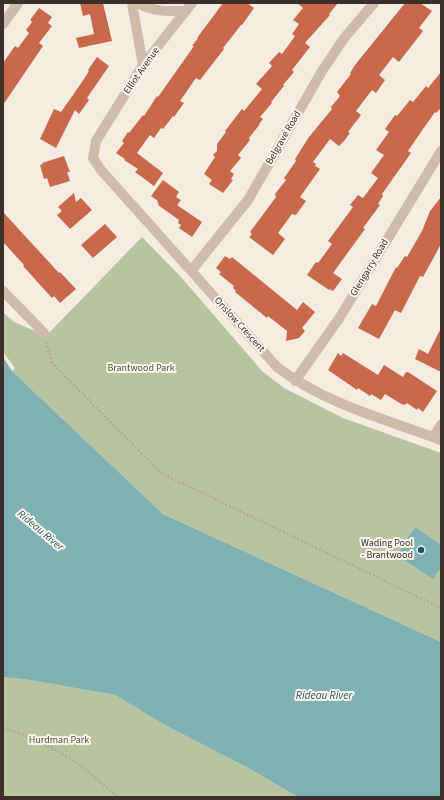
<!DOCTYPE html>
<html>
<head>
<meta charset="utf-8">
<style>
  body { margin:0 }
  #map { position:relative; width:444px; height:800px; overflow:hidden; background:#f4ebe1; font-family:"Source Sans 3",sans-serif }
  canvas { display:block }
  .frame { position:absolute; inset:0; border:4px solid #3b302b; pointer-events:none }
</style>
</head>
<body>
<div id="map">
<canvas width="444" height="800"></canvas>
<div class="frame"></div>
</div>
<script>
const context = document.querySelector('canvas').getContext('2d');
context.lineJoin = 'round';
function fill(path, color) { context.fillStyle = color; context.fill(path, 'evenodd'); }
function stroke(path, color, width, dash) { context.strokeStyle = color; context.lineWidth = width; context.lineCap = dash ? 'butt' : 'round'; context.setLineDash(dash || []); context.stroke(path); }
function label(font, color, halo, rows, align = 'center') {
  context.font = font + ' "Source Sans 3",sans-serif'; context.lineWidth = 4; context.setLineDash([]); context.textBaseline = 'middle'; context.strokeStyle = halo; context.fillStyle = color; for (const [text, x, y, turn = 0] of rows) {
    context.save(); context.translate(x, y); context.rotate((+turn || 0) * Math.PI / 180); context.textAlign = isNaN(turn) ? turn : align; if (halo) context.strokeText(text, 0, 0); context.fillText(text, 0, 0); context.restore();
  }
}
const green = new Path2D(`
  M 142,237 L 181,277 L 262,371 L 284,388 L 343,418 L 441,453 L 441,642 L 163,514 L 12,371 L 15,368 L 3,352 L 3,312 L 14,322 L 46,336 Z
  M 3,677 L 30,680 L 115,695 L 163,724 L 250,769 L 298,797 L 3,797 Z`);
const water = new Path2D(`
  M 3,357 L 12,371 L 163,514 L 441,642 L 441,797 L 298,797 L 250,769 L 163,724 L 115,695 L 30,680 L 3,677 Z
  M 415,527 L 441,545 L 441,567 L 433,579 L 397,555 Z`);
const building = new Path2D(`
  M 80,3 L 103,3 L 112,41 L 79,48 L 76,38 L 94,34 L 90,14 L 83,16 Z
  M 223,3 L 247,3 L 254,8 L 242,25 L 241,25 L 223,48 L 224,49 L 200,80 L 196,78 L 180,101 L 184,103 L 174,117 L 173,116 L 163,129 L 161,128 L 154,138 L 150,135 L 137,153 L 163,173 L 154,186 L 135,172 L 138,169 L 124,160 L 125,159 L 116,153 L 124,143 L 122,141 L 128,132 L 129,133 L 143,115 L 144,116 L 157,96 L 158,97 L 194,46 L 192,46 L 198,38 L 197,38 Z
  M 297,3 L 338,3 L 329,14 L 330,15 L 305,43 L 310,47 L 292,70 L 294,72 L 283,85 L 284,86 L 271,102 L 272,103 L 260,117 L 263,119 L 259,124 L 260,124 L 249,138 L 250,140 L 238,155 L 241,158 L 230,171 L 234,174 L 231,179 L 233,180 L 223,193 L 209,184 L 212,180 L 204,174 L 215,157 L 213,155 L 217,151 L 217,144 L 226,132 L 225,131 L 242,109 L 244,111 L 262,89 L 256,84 L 272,66 L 269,63 L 279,52 L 282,54 L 295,36 L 292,34 L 299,24 L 293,20 L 303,8 Z
  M 405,3 L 420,3 L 432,11 L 419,28 L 423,31 L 399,62 L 393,57 L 379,75 L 385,80 L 376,93 L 372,90 L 356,111 L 361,115 L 348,132 L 350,133 L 344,141 L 339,146 L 330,139 L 313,162 L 316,164 L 315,166 L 320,169 L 300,197 L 306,201 L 296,215 L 292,214 L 278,233 L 285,239 L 273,255 L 249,237 L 252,234 L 250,232 L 276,197 L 275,194 L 286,180 L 284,178 L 296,161 L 295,159 L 309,137 L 332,109 L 331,107 L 340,96 L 337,92 L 351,74 L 350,73 L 355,65 Z
  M 39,8 L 52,17 L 48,23 L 52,26 L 39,43 L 43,46 L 3,105 L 3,63 L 15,46 L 18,48 L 29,33 L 26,30 L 32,22 L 30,20 Z
  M 97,57 L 109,66 L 87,98 L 89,100 L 79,114 L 75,110 L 56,148 L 40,139 L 54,109 L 61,112 L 82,82 L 89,71 L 88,70 Z
  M 441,72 L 441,108 L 436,113 L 435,112 L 421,132 L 408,151 L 411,153 L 382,194 L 383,196 L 378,204 L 380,205 L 363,228 L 365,229 L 333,273 L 342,279 L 333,291 L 329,289 L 329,290 L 307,275 L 316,262 L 318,263 L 332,244 L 328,241 L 353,207 L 350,205 L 358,195 L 363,198 L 378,178 L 371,173 L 384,155 L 376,150 L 389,132 L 385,129 L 395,115 L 397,116 L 410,100 L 413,102 L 426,86 L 428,88 Z
  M 64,156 L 70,172 L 67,172 L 70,181 L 50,187 L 47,178 L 44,179 L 40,165 L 43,164 L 42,163 Z
  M 163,180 L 179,192 L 176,197 L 181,200 L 177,205 L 202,222 L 192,237 L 179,228 L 181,225 L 178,223 L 179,220 L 158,205 L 159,204 L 157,202 L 158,201 L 151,196 Z
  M 74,193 L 76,202 L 81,198 L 92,210 L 70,229 L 57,215 L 62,211 L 58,207 Z
  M 441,197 L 441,244 L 423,277 L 420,276 L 401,313 L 395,310 L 379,339 L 358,328 L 372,304 L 376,306 L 396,267 L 397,268 L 405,256 L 407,257 L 422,231 L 430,211 Z
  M 3,212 L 59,273 L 60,272 L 76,289 L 60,303 L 54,296 L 52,298 L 23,266 L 24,265 L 3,242 Z
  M 105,224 L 117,237 L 93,258 L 81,245 Z
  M 225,256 L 230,259 L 232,257 L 297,310 L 303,302 L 315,312 L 302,328 L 305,331 L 299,338 L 286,341 L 287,331 L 268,316 L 267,318 L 235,292 L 236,291 L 233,288 L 234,286 L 219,274 L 221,272 L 216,268 Z
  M 441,328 L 441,372 L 415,359 L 419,349 L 428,354 Z
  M 338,353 L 341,356 L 343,353 L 378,375 L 384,365 L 403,377 L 406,372 L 408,372 L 437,391 L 423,412 L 418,408 L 417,410 L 407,403 L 405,405 L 403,404 L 403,405 L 385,394 L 381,400 L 371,394 L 370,396 L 358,388 L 357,390 L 328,370 Z`);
const path = new Path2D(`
  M 46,342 L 52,363 L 161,473 L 441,608
  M 3,728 C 27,735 55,748 75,762 C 90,773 104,785 118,797`);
const street = new Path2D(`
  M 132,3 L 143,65
  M 137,3 C 155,12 166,11 186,11
  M 192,3 L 143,65 L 96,141 L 93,158 L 101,170 L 277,367 C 325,404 385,419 441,440
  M 3,24 L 18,3
  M 191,271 L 248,200 L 322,71 L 345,37 L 374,3
  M 3,291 L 44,333
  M 295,381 L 340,317 L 441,151
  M 433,437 L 441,425`);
const markers = [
  [421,550,4,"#1f5a5e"]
];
const streetNames = [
  ["Elliot Avenue",142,71,-55],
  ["Belgrave Road",284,138,-60],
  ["Glengarry Road",370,268,-59],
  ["Onslow Crescent",239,325,48]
];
const parkNames = [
  ["Brantwood Park",141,369],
  ["Hurdman Park",59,741]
];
const poiNames = [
  ["Wading Pool",413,544],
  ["- Brantwood",413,556]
];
const waterNames = [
  ["Rideau River",40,531,40],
  ["Rideau River",324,697]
];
fill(green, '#b8c4a0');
fill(water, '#7fb0b2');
fill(building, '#c8694b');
stroke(path, '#b9a596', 2.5, [2, 2]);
stroke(street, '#cdbbac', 10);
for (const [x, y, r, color] of markers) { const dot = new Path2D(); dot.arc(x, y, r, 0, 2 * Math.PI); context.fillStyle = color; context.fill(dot); stroke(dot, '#fbf5ee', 1.5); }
label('10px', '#3b302b', '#fbf5ee', streetNames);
label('10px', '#4a5a2e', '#fbf5ee', parkNames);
label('10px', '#3b302b', '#fbf5ee', poiNames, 'right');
label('italic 11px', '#1f5a5e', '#fbf5ee', waterNames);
</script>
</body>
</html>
